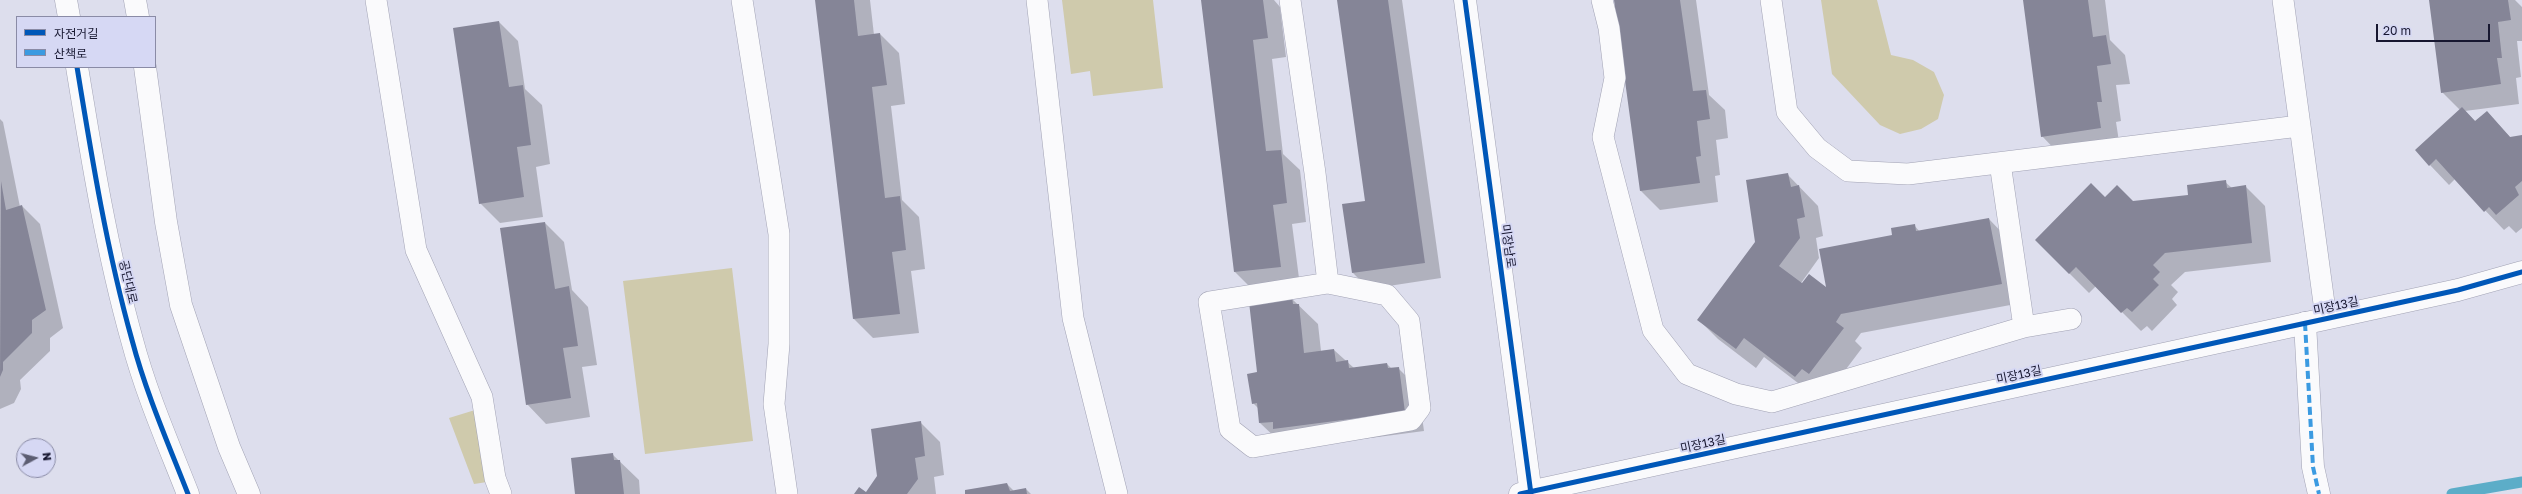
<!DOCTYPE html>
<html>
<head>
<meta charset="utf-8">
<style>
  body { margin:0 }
  #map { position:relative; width:2522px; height:494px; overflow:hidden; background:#dddeed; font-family:"Golos Text","Noto Sans KR",sans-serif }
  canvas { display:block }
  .legend { position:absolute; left:16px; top:16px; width:140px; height:52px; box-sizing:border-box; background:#d6d8f4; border:1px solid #8a8ba6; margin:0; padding:5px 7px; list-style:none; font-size:12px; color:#171730 }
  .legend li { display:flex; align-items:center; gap:8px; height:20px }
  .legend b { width:20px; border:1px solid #8a8ba6 }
  .north { position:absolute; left:16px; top:438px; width:40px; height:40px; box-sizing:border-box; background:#d6d8f4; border:1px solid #8a8ba6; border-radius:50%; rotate:83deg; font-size:11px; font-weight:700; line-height:16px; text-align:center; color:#171730 }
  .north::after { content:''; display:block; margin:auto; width:14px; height:18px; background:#5c5d72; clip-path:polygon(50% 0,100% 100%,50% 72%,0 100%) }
  .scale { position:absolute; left:2376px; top:24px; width:114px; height:18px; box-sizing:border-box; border:2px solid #171730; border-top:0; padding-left:5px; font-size:12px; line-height:14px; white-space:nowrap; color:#171730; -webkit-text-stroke:3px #d6d8f4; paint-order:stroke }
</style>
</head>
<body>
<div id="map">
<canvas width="2522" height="494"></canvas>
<ul class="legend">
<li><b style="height:5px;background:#0057b8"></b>자전거길</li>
<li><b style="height:5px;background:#3b9ae1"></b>산책로</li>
</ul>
<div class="north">N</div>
<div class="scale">20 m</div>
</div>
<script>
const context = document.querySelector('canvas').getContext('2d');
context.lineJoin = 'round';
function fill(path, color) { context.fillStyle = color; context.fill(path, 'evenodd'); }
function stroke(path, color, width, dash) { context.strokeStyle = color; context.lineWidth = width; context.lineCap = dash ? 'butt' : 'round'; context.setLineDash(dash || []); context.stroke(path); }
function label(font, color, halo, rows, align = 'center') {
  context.font = font + ' "Golos Text","Noto Sans KR",sans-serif'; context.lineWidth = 4; context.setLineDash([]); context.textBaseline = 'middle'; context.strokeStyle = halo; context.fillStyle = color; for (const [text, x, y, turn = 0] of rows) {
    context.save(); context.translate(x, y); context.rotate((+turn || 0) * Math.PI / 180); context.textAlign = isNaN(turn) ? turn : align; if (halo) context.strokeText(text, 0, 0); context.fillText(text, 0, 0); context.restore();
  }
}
const green = new Path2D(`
  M 1062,0 L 1153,0 L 1163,88 L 1093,96 L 1090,71 L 1071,74 Z
  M 1821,0 L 1877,0 L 1891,55 L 1913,60 L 1934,72 L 1944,95 L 1938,119 L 1921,129 L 1900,134 L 1880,125 L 1832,74 Z
  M 732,268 L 753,441 L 645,454 L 623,281 Z
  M 475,410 L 487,482 L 474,484 L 449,418 Z`);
const shadow = new Path2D(`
  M 816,0 L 870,0 L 874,35 L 880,34 L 899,53 L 905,104 L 891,106 L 902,200 L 919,217 L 925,269 L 911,271 L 919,333 L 873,338 L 854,319 Z
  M 1202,0 L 1274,0 L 1280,7 L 1286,57 L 1272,59 L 1283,154 L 1300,170 L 1306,222 L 1292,224 L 1300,286 L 1254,291 L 1235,272 Z
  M 1338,0 L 1402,0 L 1441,278 L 1369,289 L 1353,273 L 1367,202 Z
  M 1615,0 L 1696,0 L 1709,95 L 1725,110 L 1728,138 L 1716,140 L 1720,175 L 1715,176 L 1718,202 L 1660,210 L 1641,191 Z
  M 2024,0 L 2105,0 L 2110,40 L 2125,55 L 2130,84 L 2116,85 L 2121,121 L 2116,122 L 2120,148 L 2061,156 L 2042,136 Z
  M 2430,0 L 2515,0 L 2522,7 L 2522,41 L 2517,41 L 2521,77 L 2516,78 L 2519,104 L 2465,111 L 2476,122 L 2487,112 L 2511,138 L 2522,136 L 2522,228 L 2516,233 L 2509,226 L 2504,230 L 2455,179 L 2449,185 L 2430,165 L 2460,110 L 2442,92 Z
  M 499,22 L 518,41 L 525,89 L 542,105 L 550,164 L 536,167 L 543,217 L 500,223 L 480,203 Z
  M 0,119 L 3,122 L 20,207 L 22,206 L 40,224 L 63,328 L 50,338 L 50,351 L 20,380 L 21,389 L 14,403 L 0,409 Z
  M 1788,175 L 1818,206 L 1823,236 L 1816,238 L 1819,258 L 1801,283 L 1803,284 L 1827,289 L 1893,236 L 1914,225 L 1920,232 L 1989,219 L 2008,239 L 2021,303 L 1861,333 L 1855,341 L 1862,348 L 1828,393 L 1815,396 L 1764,357 L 1756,368 L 1718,339 L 1699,320 L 1756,243 Z
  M 2225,182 L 2232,188 L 2245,186 L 2265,206 L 2271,262 L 2185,272 L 2171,285 L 2178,292 L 2172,299 L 2177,305 L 2152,331 L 2147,326 L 2141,331 L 2096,286 L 2089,293 L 2036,240 L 2105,198 L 2133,202 L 2189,196 Z
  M 545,223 L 564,242 L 572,290 L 588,307 L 597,365 L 582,367 L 590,417 L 546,424 L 527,404 Z
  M 1291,298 L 1318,324 L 1321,351 L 1334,350 L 1354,368 L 1387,364 L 1392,369 L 1398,368 L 1418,388 L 1424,431 L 1294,448 L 1280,442 L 1260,423 L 1259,409 L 1253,403 L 1259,373 Z
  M 920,422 L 940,442 L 944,475 L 934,477 L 936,494 L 855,494 L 866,494 Z
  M 612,454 L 639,480 L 640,494 L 576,494 Z
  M 1007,484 L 1014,491 L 1026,489 L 1031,494 L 966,494 Z`);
const stream = new Path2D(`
  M 2452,494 L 2522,482`);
const building = new Path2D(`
  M 815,0 L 854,0 L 858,36 L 880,33 L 887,85 L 872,87 L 885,198 L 900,196 L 906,250 L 892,252 L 900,314 L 853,319 Z
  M 1201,0 L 1263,0 L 1268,38 L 1253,40 L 1266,151 L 1281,150 L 1287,203 L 1273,205 L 1281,267 L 1234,272 Z
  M 1337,0 L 1388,0 L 1425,263 L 1352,273 L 1342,204 L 1365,201 Z
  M 1614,0 L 1680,0 L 1693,91 L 1706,90 L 1710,119 L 1697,121 L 1701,156 L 1696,157 L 1700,183 L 1640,191 Z
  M 2023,0 L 2088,0 L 2093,37 L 2106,35 L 2111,64 L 2097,66 L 2102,102 L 2097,102 L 2101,128 L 2041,137 Z
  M 2429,0 L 2508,0 L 2511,20 L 2498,22 L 2502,58 L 2497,58 L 2501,84 L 2441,93 Z
  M 499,21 L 509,87 L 523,85 L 531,145 L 517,147 L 524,197 L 479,204 L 453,28 Z
  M 2462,107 L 2475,121 L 2487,111 L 2510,137 L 2522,135 L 2522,181 L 2515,187 L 2519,195 L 2496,215 L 2489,207 L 2484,212 L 2436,159 L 2429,166 L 2415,150 Z
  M 1788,173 L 1791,187 L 1799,185 L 1805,217 L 1797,219 L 1800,238 L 1779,266 L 1802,283 L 1809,274 L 1826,287 L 1819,249 L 1892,235 L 1891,228 L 1915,224 L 1916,231 L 1989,218 L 2002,284 L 1841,314 L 1836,322 L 1844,328 L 1809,374 L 1802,369 L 1795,377 L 1744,338 L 1736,349 L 1697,320 L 1755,242 L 1746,180 Z
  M 2226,180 L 2227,188 L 2246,185 L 2252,243 L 2165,253 L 2153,265 L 2160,272 L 2153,279 L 2159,285 L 2132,312 L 2127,308 L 2121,313 L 2076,267 L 2069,274 L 2035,240 L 2091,183 L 2105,197 L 2117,185 L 2133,201 L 2188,195 L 2187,185 Z
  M 1,181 L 6,210 L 22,205 L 46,310 L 32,320 L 32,333 L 3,362 L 3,370 L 0,377 Z
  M 545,222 L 555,289 L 569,286 L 578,346 L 563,348 L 571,398 L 526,405 L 500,228 Z
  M 1292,297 L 1293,304 L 1299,304 L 1304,353 L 1334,349 L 1336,362 L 1348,360 L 1349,368 L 1387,363 L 1388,368 L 1399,367 L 1405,412 L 1273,429 L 1273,422 L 1259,423 L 1257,403 L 1252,404 L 1247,374 L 1257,372 L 1249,302 Z
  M 921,421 L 925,456 L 915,458 L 918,479 L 907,494 L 854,494 L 859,487 L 866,492 L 877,476 L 871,429 Z
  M 613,453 L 614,460 L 620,460 L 624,494 L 575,494 L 571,458 Z
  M 1007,483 L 1010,491 L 1026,488 L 1027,494 L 965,494 L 965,490 Z`);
const service = new Path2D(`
  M 376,0 L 416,250 L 482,397 L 495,478 L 501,494
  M 742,0 L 779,234 L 779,344 L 774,404 L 787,494
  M 1037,0 L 1073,318 L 1117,494
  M 1290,0 L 1315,173 L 1328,283 L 1209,302 L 1230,429 L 1253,447 L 1411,420 L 1420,408 L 1409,321 L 1387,295 L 1328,283
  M 1602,0 L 1609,28 L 1615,78 L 1603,137 L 1653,330 L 1687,374 L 1736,394 L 1772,402 L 2024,327 L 2071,319
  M 1771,0 L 1787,112 L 1817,148 L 1848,171 L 1908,174 L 2299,126
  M 2283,0 L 2326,318
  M 2000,163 L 2024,327`);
const pedestrian = new Path2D(`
  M 2305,323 L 2313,467 L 2319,494`);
const minor = new Path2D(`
  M 1520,494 L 2458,290 L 2522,272`);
const tertiary = new Path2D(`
  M 66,0 L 69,17
  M 135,0 L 138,17
  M 1465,0 L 1531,494
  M 77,67 C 92,159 107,251 132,340 C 146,393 168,443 188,494
  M 145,67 L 166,222 L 181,305 L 229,447 L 249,494`);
const quiet = new Path2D(`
  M 2305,323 L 2313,467 L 2319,494`);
const cycleway = new Path2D(`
  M 1465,0 L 1531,494
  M 77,67 C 92,159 107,251 132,340 C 146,393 168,443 188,494
  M 1520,494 L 2458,290 L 2522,272`);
const streetNames = [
  ["미장남로",1508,246,82],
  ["공단대로",128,282,77],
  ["미장13길",2336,306,-12],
  ["미장13길",2019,375,-12],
  ["미장13길",1703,444,-12]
];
fill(green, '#cfcaac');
fill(shadow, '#0003');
stroke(stream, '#5cadc8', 11);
fill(building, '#858597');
stroke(service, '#a1a2b4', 22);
stroke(pedestrian, '#a1a2b4', 23);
stroke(minor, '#a1a2b4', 23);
stroke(tertiary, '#a1a2b4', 23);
stroke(service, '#fafafc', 21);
stroke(pedestrian, '#fafafc', 22);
stroke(minor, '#fafafc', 22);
stroke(tertiary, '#fafafc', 22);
stroke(quiet, '#3b9ae1', 4, [8, 4]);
stroke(cycleway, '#0057b8', 5);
label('12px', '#171730', '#d6d8f4', streetNames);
</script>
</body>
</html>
